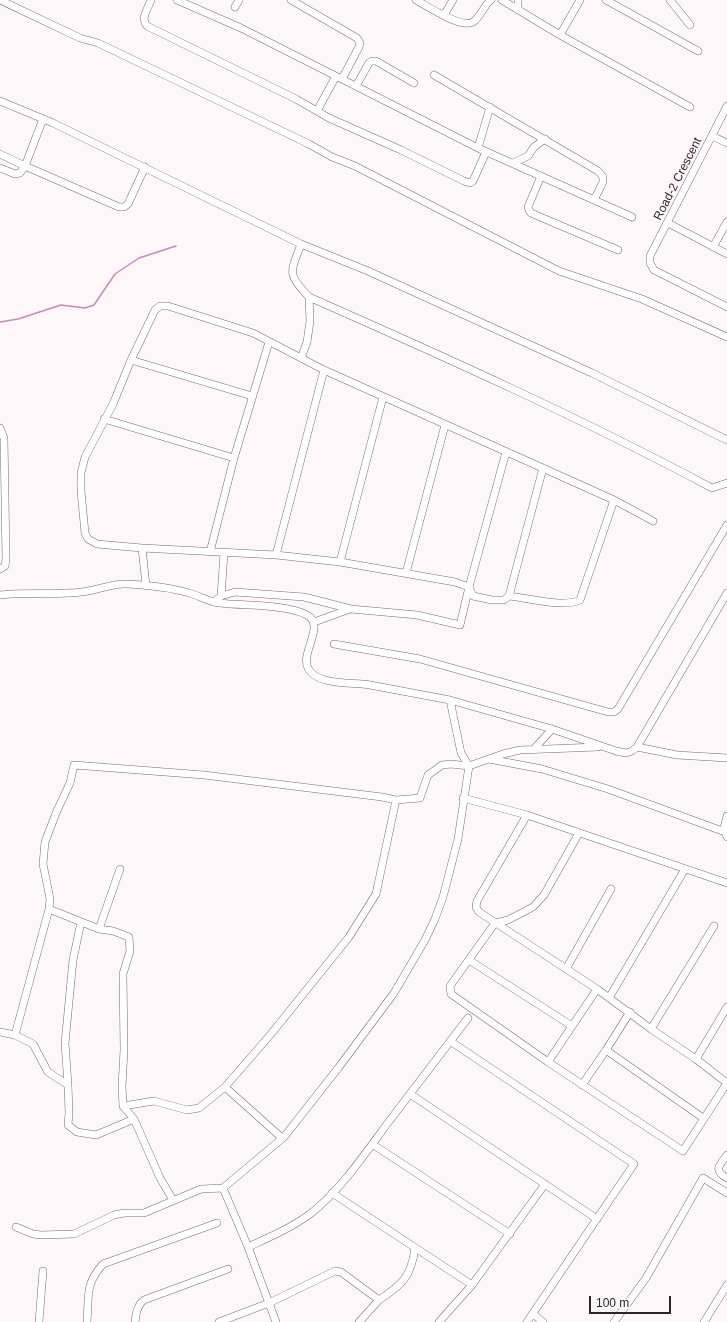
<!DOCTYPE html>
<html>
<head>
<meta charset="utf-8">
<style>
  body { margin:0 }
  #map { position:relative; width:727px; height:1322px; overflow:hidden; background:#fdf7fa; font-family:Arial,sans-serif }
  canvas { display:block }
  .scale { position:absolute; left:589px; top:1296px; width:82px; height:18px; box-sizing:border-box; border:2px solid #2e232a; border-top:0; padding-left:5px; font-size:12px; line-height:14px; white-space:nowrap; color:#2e232a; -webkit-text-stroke:3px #fdf7fa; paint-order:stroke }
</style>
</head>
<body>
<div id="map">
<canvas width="727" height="1322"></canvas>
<div class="scale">100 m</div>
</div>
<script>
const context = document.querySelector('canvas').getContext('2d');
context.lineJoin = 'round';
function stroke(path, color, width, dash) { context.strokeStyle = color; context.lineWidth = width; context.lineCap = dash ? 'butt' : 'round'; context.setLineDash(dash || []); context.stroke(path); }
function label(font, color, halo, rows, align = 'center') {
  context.font = font + ' Arial,sans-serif'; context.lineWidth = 3; context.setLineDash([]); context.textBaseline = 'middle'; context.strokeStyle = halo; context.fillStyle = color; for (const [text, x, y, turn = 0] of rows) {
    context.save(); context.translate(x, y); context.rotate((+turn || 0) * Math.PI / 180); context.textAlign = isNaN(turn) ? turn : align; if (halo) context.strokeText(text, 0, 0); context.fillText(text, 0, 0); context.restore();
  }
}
const stream = new Path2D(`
  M 0,322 L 18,319 L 61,305 L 85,308 L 94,305 L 115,274 L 139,258 L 176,246`);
const minor = new Path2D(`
  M 0,0 L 80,38 L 98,43 L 309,144 L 332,157 L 355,166 L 559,271 L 642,299 L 727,337
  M 151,0 C 148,9 140,18 147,26 L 296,99 L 329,118 L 401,150 L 464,181 L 470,183 L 473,181 L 486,152
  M 177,0 L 241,28 L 478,148 L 632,217
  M 291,0 L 357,38 L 360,43 L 359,47 L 342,79
  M 416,0 C 427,6 461,29 473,22 C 480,18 484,5 491,0
  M 502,0 L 560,35 L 690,107
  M 606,0 L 698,51
  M 670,0 L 690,25
  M 235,7 L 239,0
  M 518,10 L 518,0
  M 444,15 L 453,0
  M 560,35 L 580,0
  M 434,75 L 598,171 L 603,177 L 603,182 L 594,200
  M 356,86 L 369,63 L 372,61 L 376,61 L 414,83
  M 0,101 L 53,123 L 301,244 L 368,271 L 592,373 L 727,440
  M 727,106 L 650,256 L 650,263 L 654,270 L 727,307
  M 317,111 L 336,76
  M 712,136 L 727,143
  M 478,148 L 490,107
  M 0,154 L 25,166 L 43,119
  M 513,163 L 528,156 L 534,147 L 545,139
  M 0,168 L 15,174 L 20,173 L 25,166 L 119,207 L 124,207 L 128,204 L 145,167
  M 541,176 L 528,207 L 529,210 L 531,213 L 618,250
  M 668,223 L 727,254
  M 301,244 C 291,272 286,273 309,297 C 445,357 581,418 712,488 L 727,483
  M 713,247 L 727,222
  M 301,358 L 307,342 L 310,321 L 309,297
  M 131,360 L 252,396
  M 104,419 L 234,458
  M 0,428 L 4,438 L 6,559 L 5,566 L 0,569
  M 543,468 L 509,596 L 504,600 L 492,600 L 473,596 L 469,587 L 455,582 L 340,562 L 276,555 L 142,548 L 97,544 L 88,539 L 85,533 L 81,491 L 81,473 L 85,457 L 113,404 L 131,360 L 155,310 L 160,306 L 168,306 L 253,333 L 324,370 L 614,500 L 653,521
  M 142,548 L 146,586
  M 210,552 L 234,458 L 269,342
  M 276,555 L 324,370
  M 340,562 L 383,397
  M 406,573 L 445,425
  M 0,595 C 27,592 55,595 82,592 C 95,591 113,583 126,584 C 146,585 169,587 189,593 C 200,596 209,602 220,603 C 244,606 287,604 307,615 C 326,625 300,653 308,668 C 316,686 354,682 370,685 L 450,700 L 552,729 L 616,751 L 626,753 L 632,751 L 637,747 L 727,593
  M 221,596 L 224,553
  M 509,596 C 527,598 564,608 580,600 L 614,500
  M 214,602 L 221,596 L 235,592 L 304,597 L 351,609 L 417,615 L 460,625 L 469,587 L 506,452
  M 314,622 L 350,609
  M 334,644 L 420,659 L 608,712 L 614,712 L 618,709 L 727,525
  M 637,747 L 677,755 L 727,758
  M 534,749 L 552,729
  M 489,759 L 542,769 L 608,789 L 725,832
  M 463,798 L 527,815 L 727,883
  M 527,815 L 477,901 L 476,907 L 479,912 L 597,989 L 651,1029 L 696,1059 L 727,1083
  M 727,816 L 724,828 L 727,837
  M 579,833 L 544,895 L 533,907 L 508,920 L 495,923 L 450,986 L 451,994 L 548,1062 L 683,1151 L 727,1083
  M 49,909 L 50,899 L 43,864 L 45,842 L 56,813 L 70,783 L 74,765 L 204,775 L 382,797 L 396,800
  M 99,929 L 120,869
  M 469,960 L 572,1026
  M 566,969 L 611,889
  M 609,998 L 685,869
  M 651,1029 L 714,926
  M 0,1032 L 15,1035 L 33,1044 L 48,1072 L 68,1085 L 69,1113 L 68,1125 L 77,1132 L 96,1135 L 134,1119 L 160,1178 L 173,1200
  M 15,1035 L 49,909 L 99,929 L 113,931 L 129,937 L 130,951 L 123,974 L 124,1050 L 122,1087 L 123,1106 L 134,1119
  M 450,1041 L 634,1164 L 527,1322
  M 606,1050 L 703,1118
  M 696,1059 L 727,1007
  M 548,1062 L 597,989
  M 68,1085 L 65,1043 L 73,960 L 81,922
  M 582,1085 L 606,1050 L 630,1012
  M 410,1094 L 597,1219
  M 123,1106 L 154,1101 L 187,1110 L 199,1108 L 225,1087
  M 282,1138 L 225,1087 L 271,1034 L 349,937 L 376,894 L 396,800 L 420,798 L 428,775 L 442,765 L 451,764 L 469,766 L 503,754 L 520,750 L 598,747
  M 372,1144 L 510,1234
  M 727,1155 C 719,1166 713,1170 727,1178
  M 223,1188 L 248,1247 L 276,1322
  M 332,1193 L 472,1285
  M 16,1227 L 33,1234 L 41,1235 L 74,1234 L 114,1215 L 124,1213 L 144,1213 L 201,1189 L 223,1188 L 284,1137 L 339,1067 L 394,993 L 425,940 L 435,919 L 443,897 L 458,839 L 469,766 L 461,753 L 450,700
  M 248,1247 C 270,1237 291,1228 310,1214 C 339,1192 365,1154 387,1124 C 414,1089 441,1053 468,1018
  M 379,1300 C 403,1284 411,1277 415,1248
  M 533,1314 L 543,1322
  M 39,1322 L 43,1271
  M 87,1322 C 89,1296 85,1284 103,1264 L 217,1223
  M 135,1322 C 136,1314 137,1305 144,1300 L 228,1269
  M 219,1322 L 269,1303 L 335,1271 L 341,1272 L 379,1300 L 359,1322
  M 439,1322 L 472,1285 L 545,1184
  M 614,1322 L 646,1278 L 703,1178 L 727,1193
  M 704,1322 L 727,1285`);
const streetNames = [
  ["Road-2 Crescent",678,179,-63]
];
stroke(stream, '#ce87b7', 1.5);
stroke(minor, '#7e6575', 8);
stroke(minor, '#fff', 7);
label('12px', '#2e232a', '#fdf7fa', streetNames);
</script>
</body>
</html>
